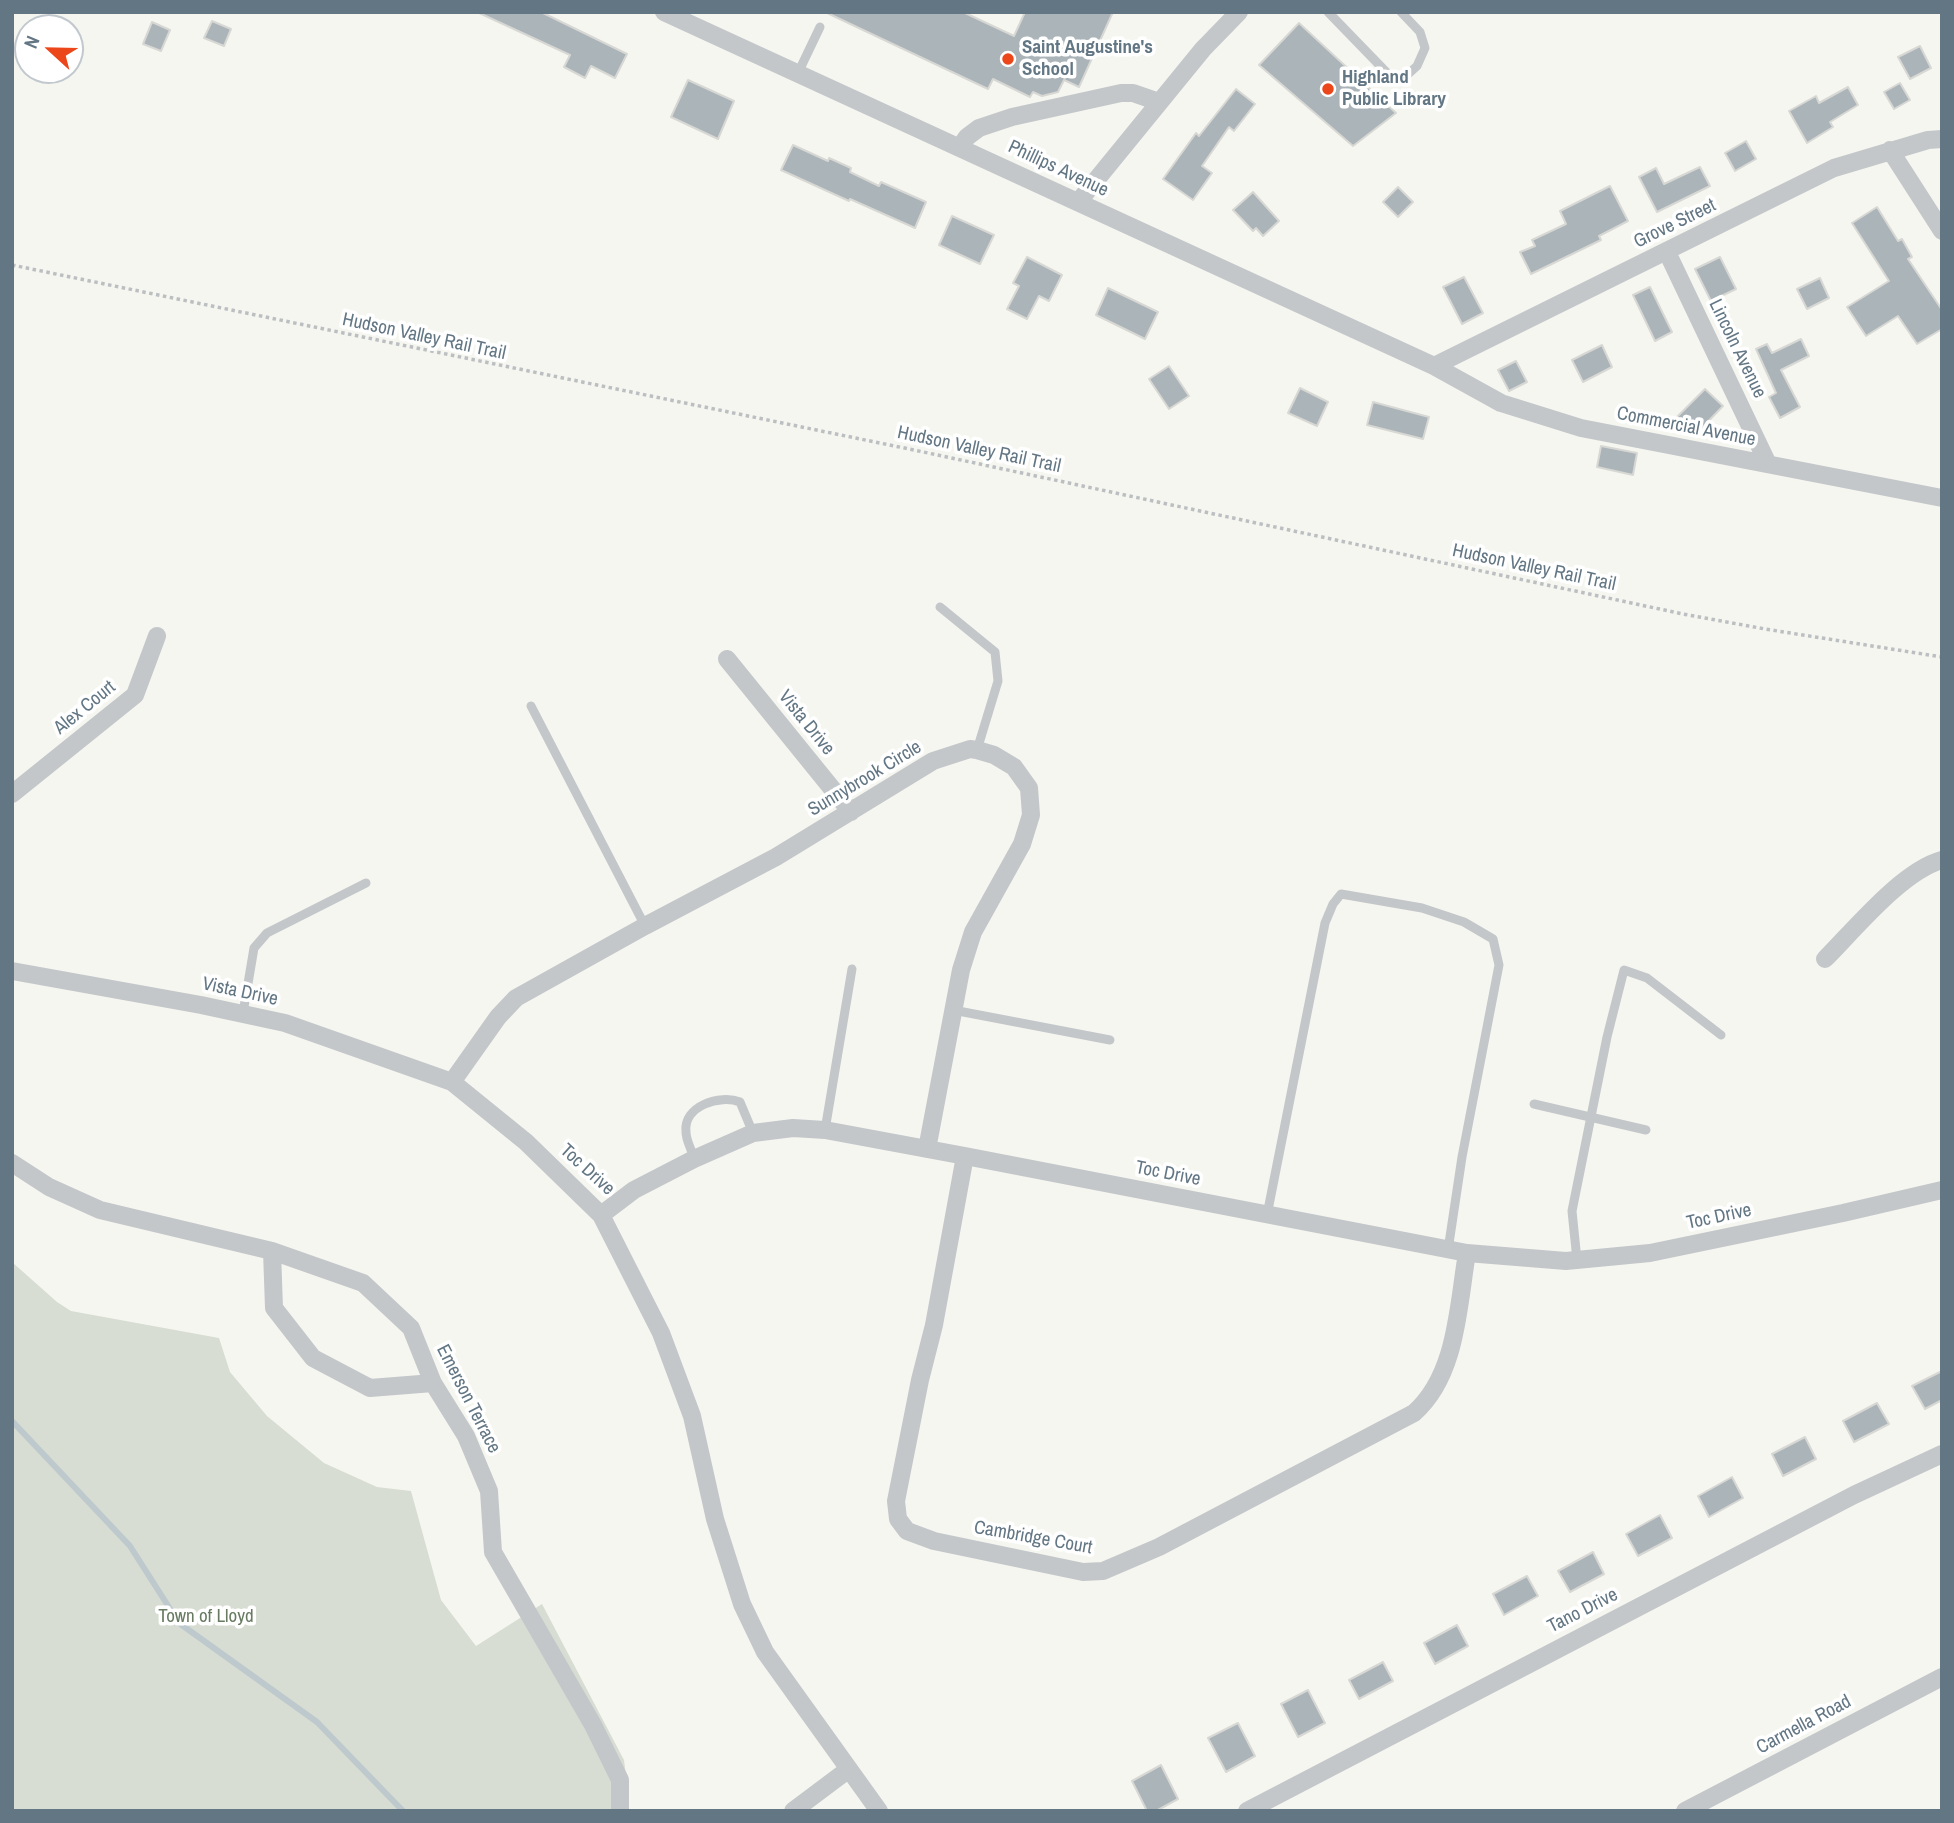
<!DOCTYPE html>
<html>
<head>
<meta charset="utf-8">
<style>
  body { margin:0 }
  #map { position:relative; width:1954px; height:1823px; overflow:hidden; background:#f6f6f1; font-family:"Archivo Narrow",sans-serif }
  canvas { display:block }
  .frame { position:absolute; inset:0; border:14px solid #637684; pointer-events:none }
  .north { position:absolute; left:14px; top:14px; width:70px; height:70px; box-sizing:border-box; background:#fff; border:2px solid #c1c8ce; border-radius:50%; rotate:292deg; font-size:19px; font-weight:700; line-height:28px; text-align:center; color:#637684 }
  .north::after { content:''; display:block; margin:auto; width:24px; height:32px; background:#ec471b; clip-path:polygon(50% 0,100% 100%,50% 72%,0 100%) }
</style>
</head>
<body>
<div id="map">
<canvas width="1954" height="1823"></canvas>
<div class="frame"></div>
<div class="north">N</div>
</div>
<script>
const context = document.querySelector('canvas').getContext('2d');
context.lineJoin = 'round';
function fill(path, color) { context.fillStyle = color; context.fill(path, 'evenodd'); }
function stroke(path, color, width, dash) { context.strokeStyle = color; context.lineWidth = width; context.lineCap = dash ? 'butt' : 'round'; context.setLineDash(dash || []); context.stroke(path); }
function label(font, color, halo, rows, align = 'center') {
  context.font = font + ' "Archivo Narrow",sans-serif'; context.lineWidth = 7; context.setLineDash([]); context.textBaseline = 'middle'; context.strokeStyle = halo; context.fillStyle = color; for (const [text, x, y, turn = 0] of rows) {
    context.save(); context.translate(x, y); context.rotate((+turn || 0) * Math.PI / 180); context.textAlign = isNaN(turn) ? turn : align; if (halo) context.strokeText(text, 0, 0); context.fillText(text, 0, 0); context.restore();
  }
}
const green = new Path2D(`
  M 12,1262 L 57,1302 L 71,1311 L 219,1338 L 230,1372 L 267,1416 L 324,1463 L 377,1487 L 411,1491 L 441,1600 L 476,1646 L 542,1604 L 624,1760 L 627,1784 L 625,1811 L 12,1811 Z`);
const stream = new Path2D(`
  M 12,1421 L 130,1546 L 179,1623 L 317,1722 L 403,1811`);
const building = new Path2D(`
  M 477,12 L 541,12 L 627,54 L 615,78 L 591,66 L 585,78 L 564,67 L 570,55 Z
  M 825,12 L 963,12 L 1014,36 L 1025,12 L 1113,12 L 1079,87 L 1064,80 L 1058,92 L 1042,96 L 1033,92 L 1030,97 L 993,79 L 988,89 Z
  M 212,21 L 231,29 L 224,46 L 204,38 Z
  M 152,22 L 170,30 L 161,51 L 143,44 Z
  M 1299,23 L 1396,113 L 1353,146 L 1259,65 Z
  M 1920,46 L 1931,68 L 1910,79 L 1898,57 Z
  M 688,80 L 734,101 L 718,139 L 671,117 Z
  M 1900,83 L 1910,100 L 1894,109 L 1884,92 Z
  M 1848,87 L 1858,105 L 1830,122 L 1833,127 L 1807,143 L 1789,111 L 1816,96 L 1819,103 Z
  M 1236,89 L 1255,104 L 1234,131 L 1229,127 L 1202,166 L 1212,173 L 1193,200 L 1163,179 L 1196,133 L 1199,136 Z
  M 1746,141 L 1756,159 L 1735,171 L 1725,153 Z
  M 793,145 L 828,161 L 829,158 L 851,168 L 850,172 L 879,186 L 881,182 L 926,202 L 915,228 L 850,199 L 849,201 L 781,170 Z
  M 1700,167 L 1710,186 L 1657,212 L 1639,177 L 1656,168 L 1664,184 Z
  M 1610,186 L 1628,221 L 1599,236 L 1601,240 L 1531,274 L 1520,252 L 1535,246 L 1532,240 L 1566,224 L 1560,211 Z
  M 1398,187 L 1413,202 L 1398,217 L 1383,202 Z
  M 1253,192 L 1279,221 L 1263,236 L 1256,228 L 1253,231 L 1233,210 Z
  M 1877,207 L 1898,241 L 1902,239 L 1912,257 L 1908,259 L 1942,310 L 1942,329 L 1917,344 L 1898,316 L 1866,336 L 1847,307 L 1889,281 L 1852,223 Z
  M 952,216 L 994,235 L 980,264 L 939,245 Z
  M 1027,257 L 1062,275 L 1049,301 L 1039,296 L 1027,319 L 1007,309 L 1019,286 L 1013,283 Z
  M 1720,257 L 1736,289 L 1711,301 L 1695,269 Z
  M 1464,277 L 1483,313 L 1462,324 L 1443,287 Z
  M 1820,278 L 1829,298 L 1807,309 L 1797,289 Z
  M 1650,287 L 1672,332 L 1655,341 L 1633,295 Z
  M 1108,288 L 1158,312 L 1145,339 L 1096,315 Z
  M 1801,339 L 1809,356 L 1781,370 L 1800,407 L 1780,418 L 1769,397 L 1776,393 L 1756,349 L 1767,344 L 1772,353 Z
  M 1602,345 L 1612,367 L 1583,382 L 1572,360 Z
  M 1516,361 L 1527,382 L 1509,391 L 1498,370 Z
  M 1169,366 L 1189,396 L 1169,409 L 1149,379 Z
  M 1300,388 L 1328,402 L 1317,426 L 1288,413 Z
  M 1705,389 L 1723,406 L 1695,435 L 1677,417 Z
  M 1373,402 L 1429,417 L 1423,439 L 1367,425 Z
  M 1601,446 L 1637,453 L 1633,475 L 1597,467 Z
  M 1942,1371 L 1942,1400 L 1925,1409 L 1912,1386 Z
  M 1877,1403 L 1889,1424 L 1854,1442 L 1843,1421 Z
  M 1805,1437 L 1816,1459 L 1783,1476 L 1772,1454 Z
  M 1732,1477 L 1743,1498 L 1709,1517 L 1698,1496 Z
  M 1660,1515 L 1672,1538 L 1638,1556 L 1626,1534 Z
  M 1593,1552 L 1604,1574 L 1570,1592 L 1558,1571 Z
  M 1527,1576 L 1538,1596 L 1504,1615 L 1493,1594 Z
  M 1457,1625 L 1468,1646 L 1435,1664 L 1424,1643 Z
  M 1383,1662 L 1393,1681 L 1359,1699 L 1349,1680 Z
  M 1308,1690 L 1325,1723 L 1298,1737 L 1281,1704 Z
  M 1238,1723 L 1255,1756 L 1226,1772 L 1208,1738 Z
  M 1161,1765 L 1178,1799 L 1156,1811 L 1147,1811 L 1132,1781 Z`);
const path = new Path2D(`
  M 12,265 L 914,450 L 1683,614 L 1765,629 L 1942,657`);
const lane = new Path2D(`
  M 1328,12 L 1391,77 L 1406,76 L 1417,66 L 1425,48 L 1420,32 L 1401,12
  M 798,73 L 820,27
  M 940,607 L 995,652 L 998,681 L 977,750
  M 531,706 L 645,926
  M 953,1010 L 1110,1040
  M 243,1013 L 254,948 L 267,933 L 366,883
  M 1534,1104 L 1646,1130
  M 825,1130 L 852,969
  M 694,1159 C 692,1150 686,1141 686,1132 C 683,1106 720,1094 740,1102 L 753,1133
  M 1267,1215 L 1325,923 L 1333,904 L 1341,894 L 1422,908 L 1464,922 L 1493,939 L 1499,965 L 1462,1157 L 1448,1250
  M 1577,1260 L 1572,1211 L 1607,1037 L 1624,970 L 1647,978 L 1721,1035`);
const street = new Path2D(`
  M 664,12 L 1434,366 L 1501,403 L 1581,428 L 1942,498
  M 960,147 L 967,137 L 979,128 L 1012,117 L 1121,93 L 1133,93 L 1159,102
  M 1890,150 L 1942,231
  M 1079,201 L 1203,49 L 1239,12
  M 1667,252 L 1768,464
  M 1434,366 L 1834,168 L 1928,140 L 1942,139
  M 727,659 L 851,812
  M 12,794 L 135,695 L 157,636
  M 1825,959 C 1855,929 1902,871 1942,860
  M 12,971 L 201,1005 L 285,1023 L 452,1082 L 526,1142 L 601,1215 L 634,1190 L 694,1159 L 753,1133 L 793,1128 L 825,1130 L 965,1156 L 1467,1253 L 1566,1261 L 1650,1253 L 1843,1213 L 1942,1190
  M 452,1082 L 498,1017 L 516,998 L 645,926 L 776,857 L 933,761 L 970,749 L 977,750 L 994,755 L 1014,767 L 1029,788 L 1031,815 L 1022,844 L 973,932 L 961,970 L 927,1149
  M 965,1156 L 934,1325 L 920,1380 L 896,1501 L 898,1519 L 907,1531 L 934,1541 L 1083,1572 L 1103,1571 L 1159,1547 L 1414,1413 C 1457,1375 1458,1306 1467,1253
  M 12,1163 L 49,1187 L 100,1210 L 272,1251 L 363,1283 L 411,1328 L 433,1383 L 466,1436 L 489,1491 L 493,1552 L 593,1725 L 620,1780 L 620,1811
  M 601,1215 L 661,1333 L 692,1416 L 715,1519 L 742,1604 L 765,1652 L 879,1811
  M 272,1251 L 274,1308 L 313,1358 L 370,1388 L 433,1383
  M 793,1811 L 849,1769
  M 1247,1811 L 1854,1495 L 1942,1454
  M 1685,1811 L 1942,1677`);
const markers = [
  [1008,59,7,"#ec471b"],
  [1328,89,7,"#ec471b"]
];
const poiNames = [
  ["Saint Augustine's",1022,48],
  ["School",1022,70],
  ["Highland",1342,78],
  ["Public Library",1342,100]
];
const streetNames = [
  ["Phillips Avenue",1058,169,25],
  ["Grove Street",1675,224,-26],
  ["Hudson Valley Rail Trail",424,337,12],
  ["Lincoln Avenue",1737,349,64],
  ["Commercial Avenue",1686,427,11],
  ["Hudson Valley Rail Trail",979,450,12],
  ["Hudson Valley Rail Trail",1534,568,12],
  ["Alex Court",85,708,-39],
  ["Vista Drive",806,723,51],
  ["Sunnybrook Circle",865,779,-31],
  ["Vista Drive",240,992,12],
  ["Toc Drive",587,1170,42],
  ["Toc Drive",1168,1174,11],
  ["Toc Drive",1719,1217,-12],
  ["Emerson Terrace",468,1399,63],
  ["Cambridge Court",1033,1538,10],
  ["Tano Drive",1583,1611,-27],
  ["Carmella Road",1804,1725,-28]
];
const parkNames = [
  ["Town of Lloyd",206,1617]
];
fill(green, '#d7ddd2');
stroke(stream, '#bec9ce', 6);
fill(building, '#abb4b8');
stroke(building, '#d7d7d4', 2);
stroke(path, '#bcbfc1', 3.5, [3.5, 3.5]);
stroke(lane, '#c3c7ca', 9);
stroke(street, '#c3c7ca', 18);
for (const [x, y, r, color] of markers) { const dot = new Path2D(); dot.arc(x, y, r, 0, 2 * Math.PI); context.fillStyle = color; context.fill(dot); stroke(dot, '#fff', 2.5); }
label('bold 19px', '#637684', '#fff', poiNames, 'left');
label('19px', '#637684', '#fff', streetNames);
label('19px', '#687b62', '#fff', parkNames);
</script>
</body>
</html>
